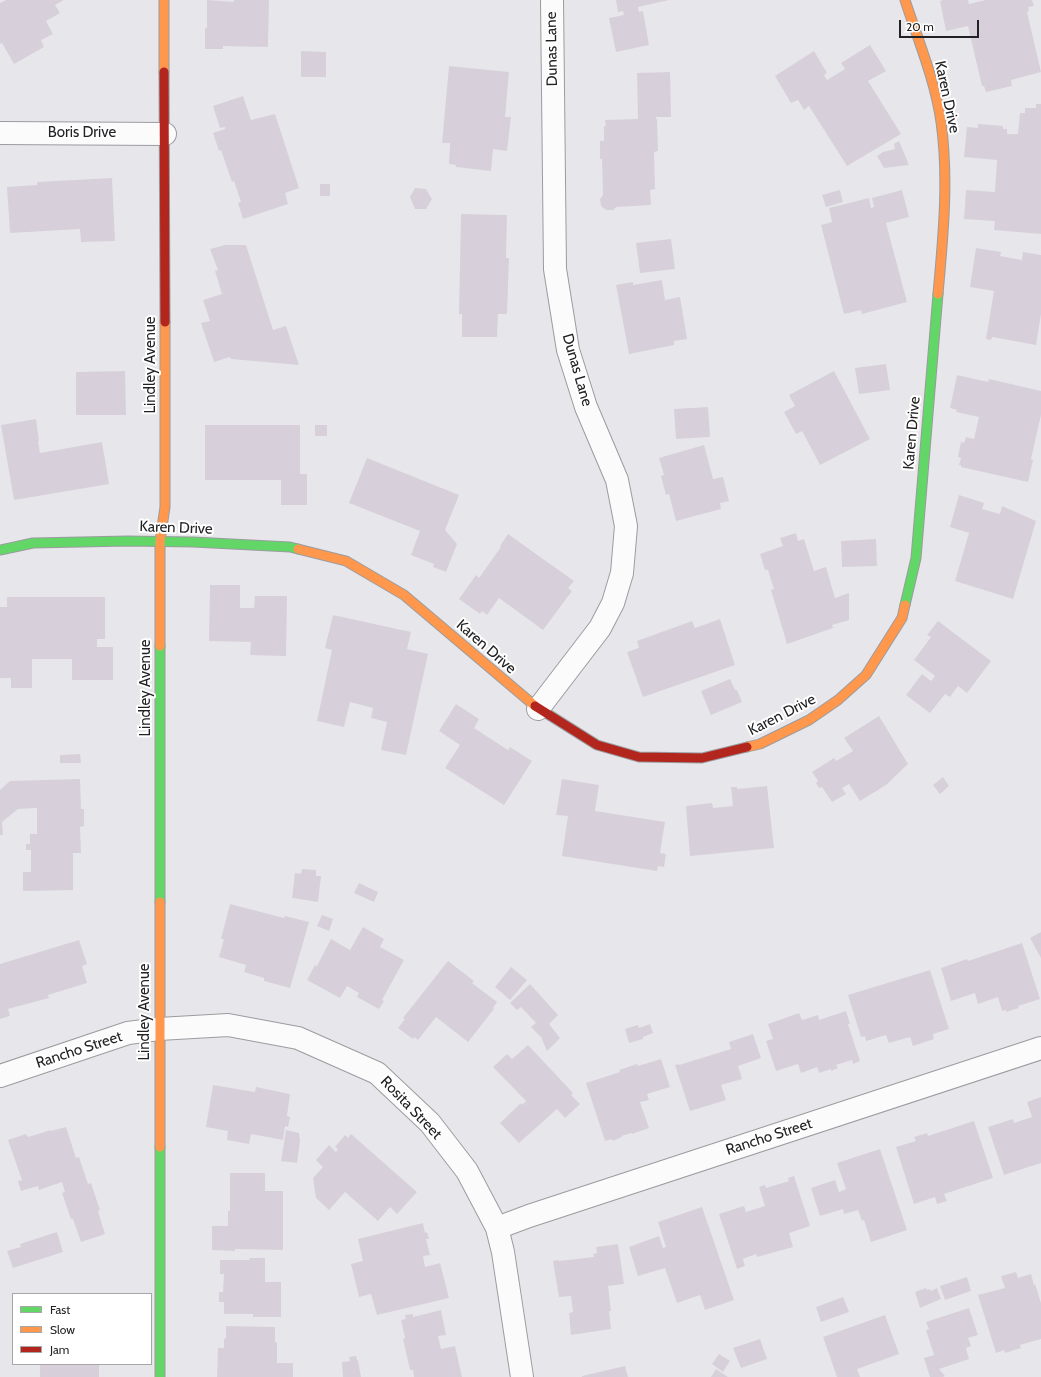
<!DOCTYPE html>
<html>
<head>
<meta charset="utf-8">
<style>
  body { margin:0 }
  #map { position:relative; width:1041px; height:1377px; overflow:hidden; background:#e7e7eb; font-family:Cabin,sans-serif }
  canvas { display:block }
  .legend { position:absolute; left:12px; top:1293px; width:140px; height:72px; box-sizing:border-box; background:#fff; border:1px solid #a7a7a8; margin:0; padding:5px 7px; list-style:none; font-size:12px; color:#222225 }
  .legend li { display:flex; align-items:center; gap:8px; height:20px }
  .legend b { width:20px; border:1px solid #a7a7a8 }
  .scale { position:absolute; left:899px; top:20px; width:80px; height:18px; box-sizing:border-box; border:2px solid #222225; border-top:0; padding-left:5px; font-size:12px; line-height:14px; white-space:nowrap; color:#222225; -webkit-text-stroke:3px #fff; paint-order:stroke }
</style>
</head>
<body>
<div id="map">
<canvas width="1041" height="1377"></canvas>
<ul class="legend">
<li><b style="height:5px;background:#63d668"></b>Fast</li>
<li><b style="height:5px;background:#ff974d"></b>Slow</li>
<li><b style="height:5px;background:#b3261e"></b>Jam</li>
</ul>
<div class="scale">20 m</div>
</div>
<script>
const context = document.querySelector('canvas').getContext('2d');
context.lineJoin = 'round';
function fill(path, color) { context.fillStyle = color; context.fill(path, 'evenodd'); }
function stroke(path, color, width, dash) { context.strokeStyle = color; context.lineWidth = width; context.lineCap = dash ? 'butt' : 'round'; context.setLineDash(dash || []); context.stroke(path); }
function label(font, color, halo, rows, align = 'center') {
  context.font = font + ' Cabin,sans-serif'; context.lineWidth = 4; context.setLineDash([]); context.textBaseline = 'middle'; context.strokeStyle = halo; context.fillStyle = color; for (const [text, x, y, turn = 0] of rows) {
    context.save(); context.translate(x, y); context.rotate((+turn || 0) * Math.PI / 180); context.textAlign = isNaN(turn) ? turn : align; if (halo) context.strokeText(text, 0, 0); context.fillText(text, 0, 0); context.restore();
  }
}
const building = new Path2D(`
  M 6,0 L 64,0 L 55,5 L 60,13 L 46,21 L 53,34 L 41,40 L 44,47 L 14,64 L 2,43 L 0,44 L 0,3 Z
  M 207,0 L 234,2 L 234,0 L 269,0 L 268,47 L 223,46 L 223,49 L 205,49 L 205,28 L 207,28 Z
  M 616,0 L 669,0 L 638,7 L 639,12 L 643,11 L 649,45 L 616,52 L 609,18 L 624,15 L 623,11 L 618,12 Z
  M 943,0 L 968,0 L 969,4 L 986,0 L 1032,0 L 1034,6 L 1028,7 L 1029,11 L 1027,12 L 1041,72 L 1011,80 L 1012,86 L 986,92 L 984,86 L 982,86 L 968,26 L 946,31 L 940,1 Z
  M 870,45 L 886,71 L 868,81 L 901,134 L 847,166 L 809,106 L 804,110 L 798,100 L 791,103 L 775,76 L 814,51 L 827,73 L 824,75 L 827,80 L 845,69 L 841,63 Z
  M 301,51 L 326,52 L 326,77 L 301,77 Z
  M 449,66 L 509,72 L 505,117 L 511,117 L 507,151 L 493,149 L 491,171 L 456,167 L 456,165 L 449,164 L 450,143 L 442,143 Z
  M 670,72 L 671,117 L 656,117 L 656,119 L 657,119 L 658,151 L 654,152 L 655,189 L 650,190 L 651,205 L 616,207 L 613,210 L 606,210 L 601,206 L 600,199 L 603,195 L 602,159 L 600,159 L 600,141 L 604,141 L 604,126 L 606,126 L 605,120 L 638,119 L 637,73 Z
  M 243,96 L 251,120 L 275,114 L 299,188 L 285,193 L 288,204 L 243,219 L 238,203 L 241,202 L 234,181 L 232,182 L 221,150 L 219,151 L 213,133 L 225,129 L 225,127 L 220,128 L 213,106 Z
  M 1036,104 L 1041,104 L 1041,234 L 994,230 L 995,221 L 964,219 L 966,190 L 995,192 L 997,160 L 964,157 L 967,127 L 978,128 L 978,124 L 1003,126 L 1003,129 L 1007,129 L 1007,134 L 1018,134 L 1020,113 L 1025,113 L 1025,108 L 1036,108 Z
  M 899,141 L 909,165 L 884,168 L 877,156 L 883,152 L 895,149 L 894,144 Z
  M 112,178 L 115,241 L 81,242 L 80,229 L 10,233 L 7,187 L 37,185 L 37,182 Z
  M 320,184 L 330,184 L 330,196 L 320,196 Z
  M 415,188 L 426,189 L 432,199 L 426,209 L 415,209 L 410,197 Z
  M 840,190 L 843,202 L 826,207 L 822,195 Z
  M 902,190 L 909,217 L 886,223 L 907,302 L 862,314 L 861,310 L 844,314 L 821,225 L 832,222 L 829,208 L 869,198 L 871,208 L 874,207 L 872,198 Z
  M 461,214 L 507,215 L 506,258 L 509,258 L 507,314 L 498,314 L 497,337 L 462,337 L 462,314 L 459,314 Z
  M 671,239 L 675,269 L 640,273 L 636,243 Z
  M 225,245 L 246,245 L 273,330 L 286,326 L 299,365 L 231,359 L 230,357 L 214,362 L 201,323 L 210,321 L 203,300 L 222,294 L 215,271 L 218,270 L 210,249 Z
  M 976,248 L 1001,252 L 1000,256 L 1022,260 L 1023,252 L 1041,255 L 1041,314 L 1036,345 L 992,337 L 991,340 L 986,339 L 994,291 L 970,287 Z
  M 662,280 L 665,300 L 680,297 L 687,339 L 674,341 L 674,345 L 629,354 L 616,285 L 633,282 L 633,285 Z
  M 886,364 L 890,390 L 859,394 L 855,368 Z
  M 125,371 L 126,415 L 76,415 L 76,372 Z
  M 834,371 L 870,439 L 820,465 L 802,431 L 796,434 L 784,412 L 795,406 L 789,395 Z
  M 957,375 L 988,382 L 989,379 L 1041,391 L 1041,415 L 1031,459 L 1033,460 L 1028,482 L 961,467 L 961,465 L 959,465 L 961,458 L 958,457 L 961,442 L 964,443 L 966,437 L 974,439 L 979,417 L 956,412 L 957,410 L 950,408 Z
  M 708,407 L 710,437 L 676,439 L 674,409 Z
  M 36,419 L 39,441 L 38,441 L 40,453 L 102,442 L 109,484 L 14,500 L 1,425 Z
  M 205,425 L 300,425 L 300,474 L 307,474 L 307,505 L 281,505 L 281,480 L 205,480 Z
  M 315,425 L 327,425 L 327,436 L 315,436 Z
  M 704,445 L 713,479 L 723,477 L 729,501 L 720,503 L 721,509 L 676,521 L 669,494 L 666,495 L 661,476 L 664,475 L 659,458 Z
  M 367,458 L 459,495 L 445,530 L 457,544 L 446,572 L 433,567 L 434,564 L 411,555 L 420,531 L 349,503 Z
  M 959,495 L 984,503 L 982,509 L 1000,514 L 1002,506 L 1036,521 L 1013,599 L 955,581 L 969,533 L 950,527 Z
  M 796,533 L 798,541 L 804,539 L 814,571 L 826,567 L 835,598 L 849,593 L 849,620 L 832,625 L 833,628 L 787,644 L 771,590 L 774,589 L 768,570 L 765,570 L 760,554 L 783,546 L 780,538 Z
  M 508,534 L 574,581 L 568,588 L 572,591 L 543,630 L 499,598 L 487,615 L 482,611 L 480,614 L 459,599 L 476,575 L 479,578 L 501,547 L 500,546 Z
  M 876,539 L 877,566 L 842,567 L 841,541 Z
  M 210,585 L 240,585 L 240,608 L 254,608 L 255,596 L 287,596 L 286,656 L 250,655 L 251,642 L 209,641 Z
  M 7,597 L 105,597 L 105,639 L 97,639 L 97,647 L 113,647 L 113,680 L 72,680 L 72,659 L 32,659 L 32,688 L 11,688 L 11,678 L 0,678 L 0,607 L 7,607 Z
  M 333,615 L 411,632 L 407,649 L 428,654 L 406,755 L 381,750 L 387,722 L 371,718 L 373,708 L 350,702 L 344,727 L 317,721 L 332,650 L 325,648 Z
  M 720,619 L 735,665 L 643,697 L 627,652 L 639,648 L 637,641 L 692,621 L 695,628 Z
  M 938,621 L 991,661 L 967,693 L 958,686 L 950,697 L 945,694 L 930,713 L 906,695 L 922,674 L 931,681 L 935,676 L 914,660 L 931,637 L 927,635 Z
  M 730,679 L 735,690 L 737,690 L 742,702 L 711,715 L 701,691 Z
  M 456,704 L 479,719 L 474,728 L 508,750 L 510,747 L 532,761 L 504,805 L 445,768 L 460,745 L 439,731 Z
  M 879,716 L 908,764 L 886,785 L 860,801 L 849,784 L 842,788 L 846,794 L 832,802 L 822,787 L 819,788 L 816,783 L 818,781 L 812,772 L 834,758 L 836,761 L 853,751 L 844,738 Z
  M 80,754 L 81,763 L 60,763 L 60,755 Z
  M 943,777 L 949,786 L 940,794 L 933,785 Z
  M 80,779 L 81,809 L 84,809 L 84,826 L 80,827 L 81,853 L 73,853 L 73,890 L 23,891 L 23,872 L 31,872 L 31,850 L 26,850 L 26,844 L 30,844 L 30,834 L 37,834 L 37,808 L 18,809 L 2,822 L 3,835 L 0,835 L 0,790 L 10,781 Z
  M 562,779 L 599,785 L 595,811 L 665,822 L 660,853 L 666,854 L 664,867 L 658,866 L 657,871 L 562,856 L 568,816 L 556,815 Z
  M 767,786 L 774,848 L 690,856 L 686,806 L 712,803 L 713,808 L 733,806 L 731,787 L 737,787 L 737,789 Z
  M 302,869 L 316,870 L 316,876 L 321,876 L 318,902 L 292,898 L 295,873 L 301,874 Z
  M 359,883 L 378,892 L 374,902 L 354,893 Z
  M 230,904 L 284,918 L 285,916 L 309,922 L 290,988 L 264,981 L 264,978 L 244,972 L 246,965 L 219,957 L 224,939 L 221,939 Z
  M 322,915 L 333,919 L 329,931 L 317,926 Z
  M 363,927 L 384,939 L 380,947 L 404,960 L 382,1000 L 384,1001 L 379,1009 L 357,997 L 359,993 L 347,986 L 340,998 L 307,980 L 315,965 L 317,966 L 331,939 L 350,950 Z
  M 1041,932 L 1041,958 L 1030,938 Z
  M 79,940 L 87,964 L 82,966 L 87,983 L 48,995 L 49,998 L 8,1009 L 10,1016 L 0,1019 L 0,964 Z
  M 1022,943 L 1040,999 L 1018,1006 L 1019,1008 L 1006,1012 L 1006,1010 L 1002,1011 L 998,997 L 978,1004 L 975,993 L 951,1001 L 941,968 L 967,959 L 968,961 Z
  M 448,961 L 474,981 L 472,983 L 497,1002 L 493,1008 L 494,1009 L 468,1042 L 436,1017 L 418,1040 L 414,1037 L 413,1039 L 398,1028 L 405,1019 L 403,1018 Z
  M 511,967 L 527,980 L 510,1000 L 495,987 Z
  M 930,970 L 949,1029 L 933,1034 L 934,1039 L 913,1046 L 910,1037 L 889,1043 L 886,1035 L 866,1041 L 865,1036 L 861,1037 L 848,995 Z
  M 530,984 L 558,1015 L 549,1024 L 560,1038 L 547,1051 L 541,1037 L 531,1027 L 536,1023 L 521,1007 L 517,1010 L 510,1003 Z
  M 846,1011 L 850,1024 L 848,1024 L 860,1061 L 853,1064 L 852,1060 L 836,1065 L 838,1068 L 831,1071 L 831,1069 L 819,1073 L 817,1067 L 801,1073 L 798,1064 L 776,1071 L 766,1041 L 773,1039 L 768,1024 L 799,1013 L 802,1020 L 818,1015 L 819,1020 Z
  M 650,1024 L 653,1033 L 643,1037 L 643,1039 L 629,1043 L 625,1029 L 638,1025 L 639,1028 Z
  M 753,1034 L 761,1058 L 738,1066 L 742,1079 L 721,1085 L 726,1100 L 690,1111 L 675,1065 L 679,1064 L 679,1065 L 731,1049 L 729,1042 Z
  M 528,1045 L 573,1093 L 571,1095 L 580,1104 L 565,1118 L 557,1109 L 519,1143 L 500,1123 L 521,1103 L 522,1105 L 526,1101 L 493,1067 L 507,1054 L 512,1059 Z
  M 661,1059 L 670,1087 L 647,1094 L 649,1100 L 640,1102 L 649,1128 L 632,1134 L 632,1133 L 621,1136 L 622,1137 L 612,1141 L 612,1139 L 605,1141 L 586,1083 L 620,1072 L 619,1070 L 637,1064 L 638,1066 Z
  M 213,1085 L 255,1092 L 256,1087 L 290,1094 L 287,1116 L 290,1117 L 288,1127 L 285,1126 L 283,1140 L 251,1134 L 249,1144 L 227,1140 L 228,1131 L 206,1127 Z
  M 1041,1097 L 1041,1163 L 1004,1175 L 988,1127 L 1013,1119 L 1014,1123 L 1032,1117 L 1027,1102 Z
  M 974,1121 L 993,1178 L 944,1194 L 947,1201 L 937,1204 L 935,1197 L 914,1204 L 896,1147 L 916,1141 L 914,1137 L 927,1133 L 928,1136 Z
  M 66,1127 L 76,1158 L 79,1157 L 88,1184 L 91,1183 L 100,1210 L 98,1211 L 105,1234 L 81,1242 L 73,1219 L 71,1219 L 62,1193 L 65,1192 L 62,1182 L 39,1190 L 38,1186 L 21,1191 L 18,1181 L 22,1180 L 8,1140 L 26,1134 L 28,1137 L 51,1130 L 51,1131 Z
  M 286,1130 L 299,1133 L 300,1141 L 297,1163 L 281,1161 Z
  M 351,1134 L 417,1192 L 397,1214 L 390,1207 L 378,1221 L 345,1192 L 329,1210 L 316,1198 L 313,1178 L 323,1167 L 316,1160 L 329,1145 L 336,1152 L 338,1149 L 335,1147 L 345,1135 L 348,1138 Z
  M 880,1149 L 907,1230 L 871,1242 L 864,1220 L 862,1221 L 858,1210 L 844,1214 L 843,1209 L 820,1216 L 811,1188 L 835,1180 L 839,1192 L 846,1189 L 837,1163 Z
  M 230,1173 L 265,1173 L 265,1191 L 283,1191 L 283,1250 L 235,1249 L 235,1251 L 212,1250 L 212,1226 L 228,1226 L 228,1211 L 230,1211 Z
  M 794,1176 L 810,1226 L 789,1233 L 793,1247 L 757,1257 L 756,1254 L 743,1259 L 745,1266 L 737,1269 L 719,1214 L 744,1206 L 746,1212 L 765,1206 L 759,1187 L 765,1185 L 766,1188 L 789,1181 L 788,1178 Z
  M 702,1207 L 734,1300 L 705,1310 L 700,1295 L 677,1303 L 665,1268 L 638,1276 L 629,1247 L 659,1236 L 663,1248 L 666,1247 L 658,1222 Z
  M 423,1223 L 425,1233 L 427,1232 L 429,1239 L 426,1239 L 430,1255 L 423,1256 L 425,1267 L 440,1263 L 449,1298 L 377,1315 L 371,1294 L 359,1297 L 351,1264 L 363,1261 L 358,1239 Z
  M 57,1232 L 63,1252 L 13,1268 L 7,1251 L 21,1247 L 20,1244 Z
  M 618,1244 L 624,1284 L 608,1286 L 611,1311 L 609,1311 L 611,1329 L 571,1335 L 569,1313 L 573,1312 L 571,1296 L 559,1297 L 553,1261 L 558,1260 L 559,1261 L 594,1257 L 593,1254 L 597,1253 L 596,1247 Z
  M 250,1258 L 265,1258 L 265,1282 L 281,1282 L 281,1317 L 253,1317 L 253,1314 L 224,1314 L 224,1302 L 219,1302 L 219,1292 L 223,1292 L 224,1274 L 220,1274 L 220,1260 L 249,1260 Z
  M 1016,1272 L 1018,1278 L 1031,1274 L 1034,1285 L 1035,1284 L 1041,1303 L 1041,1339 L 1020,1345 L 1021,1348 L 1005,1353 L 1004,1350 L 996,1353 L 978,1295 L 1005,1288 L 1001,1276 Z
  M 967,1277 L 971,1291 L 945,1300 L 940,1286 Z
  M 926,1288 L 927,1290 L 930,1289 L 931,1291 L 937,1288 L 941,1299 L 920,1308 L 915,1292 Z
  M 843,1297 L 849,1312 L 821,1322 L 816,1307 Z
  M 969,1308 L 978,1335 L 968,1338 L 971,1346 L 966,1348 L 969,1359 L 939,1369 L 945,1376 L 943,1377 L 930,1377 L 924,1358 L 934,1355 L 926,1330 L 929,1329 L 926,1322 Z
  M 441,1310 L 446,1335 L 438,1336 L 441,1349 L 455,1346 L 462,1377 L 414,1377 L 413,1370 L 410,1370 L 403,1339 L 405,1338 L 401,1320 L 406,1319 L 405,1315 L 413,1314 L 413,1317 Z
  M 885,1315 L 899,1354 L 857,1369 L 860,1377 L 837,1377 L 823,1337 Z
  M 226,1326 L 275,1327 L 275,1342 L 277,1343 L 277,1363 L 293,1363 L 293,1377 L 217,1377 L 218,1348 L 224,1348 L 224,1338 L 226,1339 Z
  M 760,1339 L 767,1359 L 741,1368 L 733,1348 Z
  M 719,1354 L 730,1361 L 723,1372 L 712,1364 Z
  M 356,1356 L 357,1360 L 358,1360 L 361,1377 L 343,1377 L 342,1362 L 350,1361 L 349,1357 Z
  M 40,1364 L 101,1364 L 99,1366 L 99,1377 L 40,1377 Z
  M 625,1366 L 628,1377 L 582,1377 L 582,1376 Z
  M 716,1369 L 728,1377 L 711,1377 Z`);
const street = new Path2D(`
  M 0,133 L 165,134
  M 538,709 L 600,628 L 613,603 L 622,573 L 626,526 L 617,480 L 586,407 L 568,350 L 555,269 L 552,0
  M 0,1076 L 128,1033 L 159,1029 L 228,1025 L 298,1038 L 377,1073 L 430,1123 L 467,1171 L 497,1228 L 503,1252 L 522,1377
  M 497,1228 L 529,1216 L 1041,1048`);
const fast = new Path2D(`
  M 0,550 L 33,543 L 128,541 L 193,542 L 290,547 L 298,549
  M 905,605 L 916,558 L 938,294
  M 160,646 L 160,902
  M 160,1147 L 160,1377`);
const slow = new Path2D(`
  M 164,0 L 164,72
  M 905,0 C 918,40 935,80 941,122 C 949,179 943,238 938,294
  M 298,549 L 346,561 L 404,595 L 535,706
  M 160,646 L 160,541 L 165,507 L 165,322
  M 747,747 L 760,744 L 809,720 L 838,700 L 866,675 L 902,618 L 905,605
  M 160,902 L 160,1147`);
const jam = new Path2D(`
  M 164,72 L 165,322
  M 535,706 L 597,745 L 639,757 L 702,758 L 747,747`);
const streetNames = [
  ["Dunas Lane",552,49,-91],
  ["Karen Drive",947,97,78],
  ["Boris Drive",82,133],
  ["Lindley Avenue",151,365,-90],
  ["Dunas Lane",577,370,74],
  ["Karen Drive",912,433,-85],
  ["Karen Drive",176,528,2],
  ["Karen Drive",486,647,41],
  ["Lindley Avenue",146,688,-90],
  ["Karen Drive",782,715,-27],
  ["Lindley Avenue",145,1012,-90],
  ["Rancho Street",79,1050,-18],
  ["Rosita Street",411,1108,46],
  ["Rancho Street",769,1137,-18]
];
fill(building, '#d7d0da');
stroke(street, '#9b9c9f', 24);
stroke(fast, '#9b9c9f', 11);
stroke(slow, '#9b9c9f', 11);
stroke(jam, '#9b9c9f', 11);
stroke(street, '#fbfbfc', 22);
stroke(fast, '#63d668', 9);
stroke(slow, '#ff974d', 9);
stroke(jam, '#b3261e', 9);
label('15px', '#222225', '#fff', streetNames);
</script>
</body>
</html>
